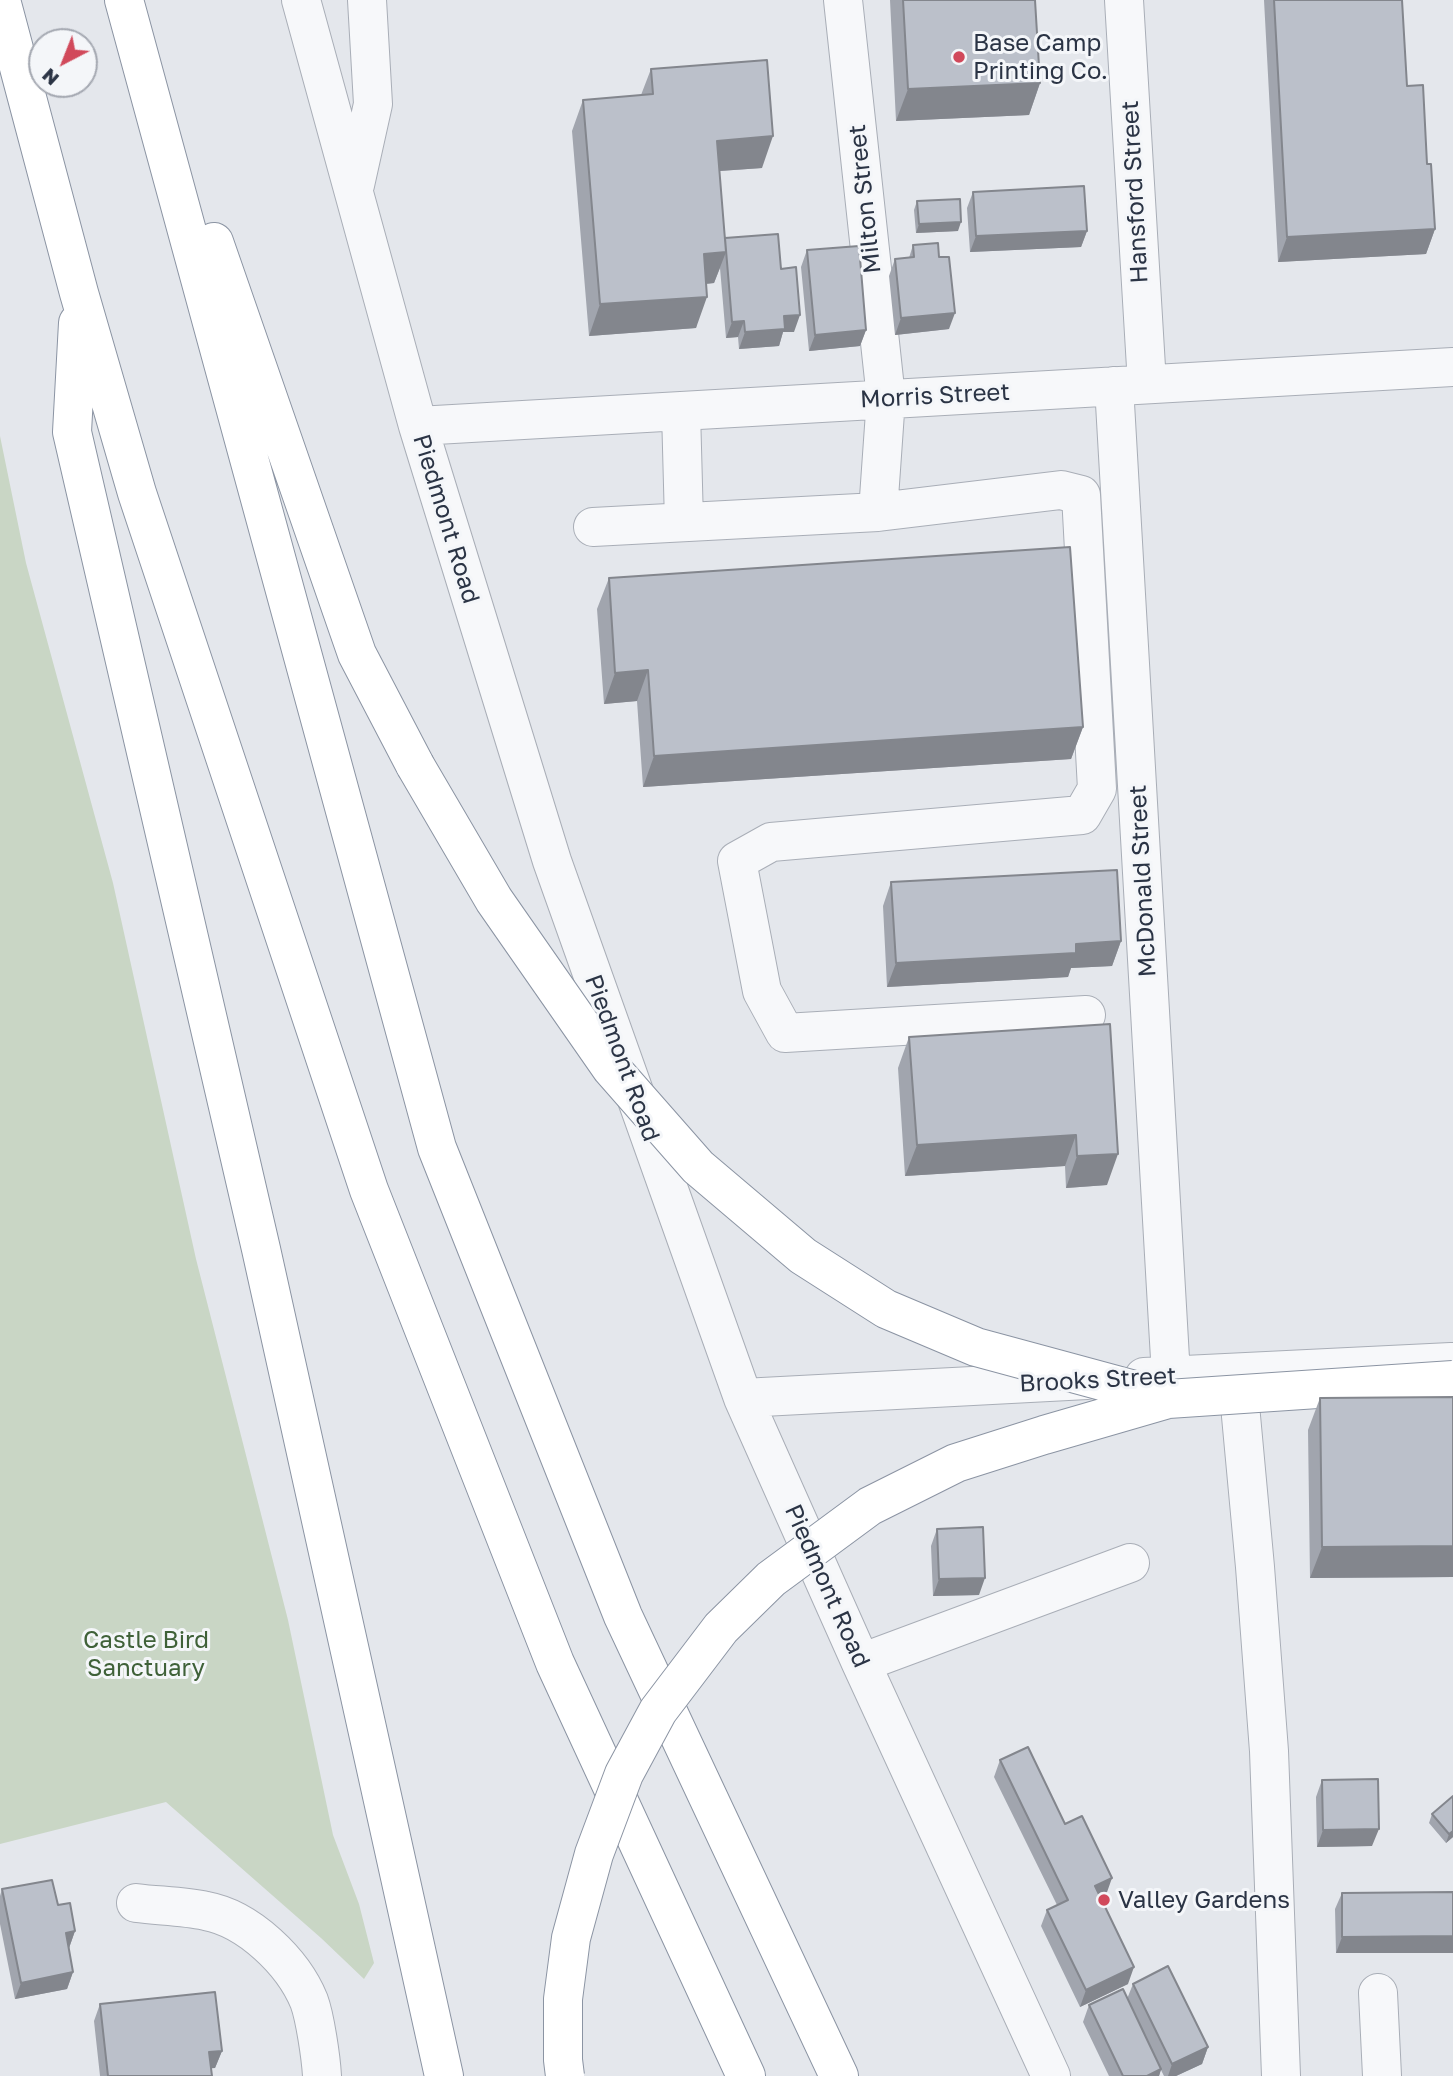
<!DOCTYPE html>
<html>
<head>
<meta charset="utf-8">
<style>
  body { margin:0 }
  #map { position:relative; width:1453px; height:2076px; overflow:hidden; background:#e4e7ec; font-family:"Golos Text",sans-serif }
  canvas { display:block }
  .north { position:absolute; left:28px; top:28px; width:70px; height:70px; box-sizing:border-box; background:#f4f6f9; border:2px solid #a4a8b1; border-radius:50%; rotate:222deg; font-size:19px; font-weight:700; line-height:28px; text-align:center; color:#2b3445 }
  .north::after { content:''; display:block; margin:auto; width:24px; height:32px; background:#d1495b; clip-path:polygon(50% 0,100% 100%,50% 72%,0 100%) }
</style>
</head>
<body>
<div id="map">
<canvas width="1453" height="2076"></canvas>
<div class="north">N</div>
</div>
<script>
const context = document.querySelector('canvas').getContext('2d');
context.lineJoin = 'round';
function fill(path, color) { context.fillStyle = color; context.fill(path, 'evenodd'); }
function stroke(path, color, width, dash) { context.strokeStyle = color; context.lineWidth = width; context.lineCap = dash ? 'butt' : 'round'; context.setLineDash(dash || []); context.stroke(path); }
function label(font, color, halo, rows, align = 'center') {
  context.font = font + ' "Golos Text",sans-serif'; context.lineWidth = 6; context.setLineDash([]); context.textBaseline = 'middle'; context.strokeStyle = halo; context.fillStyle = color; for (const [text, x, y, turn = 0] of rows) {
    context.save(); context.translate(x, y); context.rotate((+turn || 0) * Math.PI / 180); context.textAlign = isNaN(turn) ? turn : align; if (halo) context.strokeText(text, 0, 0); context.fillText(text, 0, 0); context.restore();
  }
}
const green = new Path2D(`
  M 0,436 L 26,563 L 113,883 L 196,1259 L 288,1620 L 333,1835 L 359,1904 L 374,1963 L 364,1979 L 321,1938 L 166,1802 L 0,1844 Z`);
const minor = new Path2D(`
  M 301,0 L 418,426 L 552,861 L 743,1398 L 861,1663 L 1051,2076
  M 843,0 L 886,398 L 878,512 L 1061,490 L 1081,495 L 1097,789 L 1082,815 L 771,842 L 737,861 L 762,991 L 785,1033 L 1086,1015
  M 1124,0 L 1147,384
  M 355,185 L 373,104 L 367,0
  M 1114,386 L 1171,1376
  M 681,411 L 684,522
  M 418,426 L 1453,367
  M 593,527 L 878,512
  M 1237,1373 L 1255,1567 L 1269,1751 L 1281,2076
  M 1144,1377 L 1451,1362
  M 743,1398 L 1087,1380
  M 861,1663 L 1130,1563
  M 136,1903 C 159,1906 184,1906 206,1911 C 249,1919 293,1962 309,2001 C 315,2017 321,2058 322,2076
  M 1378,1993 L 1382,2076`);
const highway = new Path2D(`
  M 1,0 L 79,293 L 137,493 L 369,1190 L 555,1663 L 746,2076
  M 124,0 L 437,1148 L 623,1616 L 839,2076
  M 214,242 L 357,654 L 415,765
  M 78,323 L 72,432 L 261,1249 L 444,2076`);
const highwayBridge = new Path2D(`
  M 415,765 L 494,900 L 611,1068 L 698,1167 L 803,1256 L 886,1309 L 976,1347 L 1168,1399
  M 565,2076 L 563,2060 L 563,1999 L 571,1938 L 594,1854 L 624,1774 L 658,1711 L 721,1628 L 771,1579 L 870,1506 L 956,1463 L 1044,1435 L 1168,1399 L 1453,1380`);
const wall = new Path2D(`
  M 890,0 L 1035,0 L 1040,83 L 1029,115 L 896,121 Z
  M 1264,0 L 1402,0 L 1407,86 L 1427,164 L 1435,229 L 1426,254 L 1278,262 Z
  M 651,69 L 762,168 L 719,171 L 725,239 L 781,269 L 794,332 L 783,332 L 779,346 L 739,349 L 738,337 L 726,338 L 720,268 L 714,283 L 706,284 L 696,328 L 589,336 L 572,131 L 583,100 L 641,95 Z
  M 973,192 L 1087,231 L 1081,247 L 970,252 L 967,208 Z
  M 917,201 L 958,231 L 916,233 L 914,210 Z
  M 913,245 L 949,329 L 895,335 L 889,276 L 895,259 L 909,258 Z
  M 807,250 L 866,330 L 860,346 L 809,351 L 801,267 Z
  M 609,578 L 1083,727 L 1071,759 L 643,787 L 637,701 L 604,704 L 597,609 Z
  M 891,882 L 1121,941 L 1112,966 L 1071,968 L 1068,977 L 887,987 L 883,906 Z
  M 1110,1024 L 1107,1185 L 1066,1188 L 1065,1166 L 905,1176 L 898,1068 L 909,1037 Z
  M 1453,1397 L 1453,1577 L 1310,1578 L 1308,1430 L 1320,1398 Z
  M 937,1529 L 979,1595 L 933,1596 L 931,1546 Z
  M 1000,1760 L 1065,1824 L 1106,1895 L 1100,1897 L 1128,1984 L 1080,2007 L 1041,1926 L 1047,1910 L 1057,1905 L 994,1777 Z
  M 1322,1780 L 1372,1846 L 1317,1847 L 1316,1797 Z
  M 1453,1796 L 1453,1837 L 1446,1843 L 1429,1823 L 1432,1814 Z
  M 2,1889 L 58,1905 L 75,1931 L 69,1948 L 73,1972 L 67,1989 L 15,1999 L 0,1924 L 0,1896 Z
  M 1453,1892 L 1453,1953 L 1336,1953 L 1335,1909 L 1342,1893 Z
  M 1133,1984 L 1208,2047 L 1202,2064 L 1176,2076 L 1164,2076 L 1161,2070 L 1159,2076 L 1109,2076 L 1083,2022 L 1089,2005 L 1127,1999 Z
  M 100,2004 L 222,2051 L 215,2068 L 211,2068 L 212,2076 L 100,2076 L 94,2021 Z`);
const shadedWall = new Path2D(`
  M 1040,83 L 1029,115 L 896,121 L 908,89 Z
  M 773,136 L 762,168 L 705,172 L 717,141 Z
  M 961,222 L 958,231 L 916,233 L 919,224 Z
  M 1435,229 L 1426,254 L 1278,262 L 1287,237 Z
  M 1087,231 L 1081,247 L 970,252 L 976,236 Z
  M 726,252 L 714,283 L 693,285 L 704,254 Z
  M 707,297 L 696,328 L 589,336 L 600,304 Z
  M 955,313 L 949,329 L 895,335 L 901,318 Z
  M 800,315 L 794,332 L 783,332 L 779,346 L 739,349 L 745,332 L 784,316 Z
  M 744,321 L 738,337 L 726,338 L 732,322 Z
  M 866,330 L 860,346 L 809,351 L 815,335 Z
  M 648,670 L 637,701 L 604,704 L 615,673 Z
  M 1083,727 L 1071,759 L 643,787 L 654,756 Z
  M 1121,941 L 1112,966 L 1071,968 L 1068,977 L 887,987 L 896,963 L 1076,944 Z
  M 1076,1135 L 1065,1166 L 905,1176 L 917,1145 Z
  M 1118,1154 L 1107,1185 L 1066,1188 L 1077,1156 Z
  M 1453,1546 L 1453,1577 L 1310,1578 L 1322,1547 Z
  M 985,1578 L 979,1595 L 933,1596 L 939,1579 Z
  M 1379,1829 L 1372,1846 L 1317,1847 L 1323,1830 Z
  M 1453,1831 L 1453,1837 L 1446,1843 L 1449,1834 Z
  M 1112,1878 L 1106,1895 L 1089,1903 L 1095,1886 Z
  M 75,1931 L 69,1948 L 60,1950 L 66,1933 Z
  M 1453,1936 L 1453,1953 L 1336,1953 L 1342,1937 Z
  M 1134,1967 L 1128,1984 L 1080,2007 L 1086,1990 Z
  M 73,1972 L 67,1989 L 15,1999 L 21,1983 Z
  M 1208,2047 L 1202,2064 L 1176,2076 L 1168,2076 L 1172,2064 Z
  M 222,2051 L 215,2068 L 203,2069 L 209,2052 Z
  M 1161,2069 L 1159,2076 L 1147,2076 Z`);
const building = new Path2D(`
  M 903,0 L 1035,0 L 1040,83 L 908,89 Z
  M 1274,0 L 1402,0 L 1407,86 L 1423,85 L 1427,164 L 1431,164 L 1435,229 L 1287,237 Z
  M 767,60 L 773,136 L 717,141 L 726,252 L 704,254 L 707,297 L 600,304 L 583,100 L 653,94 L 651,69 Z
  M 1084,186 L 1087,231 L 976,236 L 973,192 Z
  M 960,199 L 961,222 L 919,224 L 917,201 Z
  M 778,234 L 781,269 L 796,267 L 800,315 L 784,316 L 785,329 L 745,332 L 744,321 L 732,322 L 725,238 Z
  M 938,243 L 939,257 L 949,257 L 955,313 L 901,318 L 895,259 L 914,257 L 913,245 Z
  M 859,246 L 866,330 L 815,335 L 807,250 Z
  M 1070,547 L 1083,727 L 654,756 L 648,670 L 615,673 L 609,578 Z
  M 1117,870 L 1121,941 L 1076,944 L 1076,953 L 896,963 L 891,882 Z
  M 1110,1024 L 1118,1154 L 1077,1156 L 1076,1135 L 917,1145 L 909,1037 Z
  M 1453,1397 L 1453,1546 L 1322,1547 L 1320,1398 Z
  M 983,1527 L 985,1578 L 939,1579 L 937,1529 Z
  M 1028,1747 L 1065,1824 L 1082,1816 L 1112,1878 L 1095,1886 L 1134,1967 L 1086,1990 L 1047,1910 L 1068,1900 L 1000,1760 Z
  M 1378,1779 L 1379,1829 L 1323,1830 L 1322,1780 Z
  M 1453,1796 L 1453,1831 L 1449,1834 L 1432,1814 Z
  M 52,1880 L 58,1905 L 70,1903 L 75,1931 L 66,1933 L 73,1972 L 21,1983 L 2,1889 Z
  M 1453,1892 L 1453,1936 L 1342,1937 L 1342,1893 Z
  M 1168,1966 L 1208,2047 L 1172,2064 L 1133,1984 Z
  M 1123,1989 L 1161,2069 L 1147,2076 L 1123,2076 L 1089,2005 Z
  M 215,1992 L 222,2051 L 209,2052 L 212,2076 L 108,2076 L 100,2004 Z`);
const markers = [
  [959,57,7,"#d1495b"],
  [1104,1900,7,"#d1495b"]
];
const poiNames = [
  ["Base Camp",973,43],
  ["Printing Co.",973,71],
  ["Valley Gardens",1118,1900]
];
const streetNames = [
  ["Hansford Street",1135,192,-93],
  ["Milton Street",865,199,-96],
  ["Morris Street",935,396,-3],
  ["Piedmont Road",446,519,73],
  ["McDonald Street",1143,881,-93],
  ["Piedmont Road",622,1058,70],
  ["Brooks Street",1098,1380,-3],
  ["Piedmont Road",827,1586,66]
];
const parkNames = [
  ["Castle Bird",146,1640],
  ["Sanctuary",146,1668]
];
fill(green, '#c9d6c5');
stroke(minor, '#a9aeb7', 40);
stroke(highway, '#8b94a3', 40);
stroke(minor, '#f7f8fa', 38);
stroke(highway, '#fff', 38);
stroke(highwayBridge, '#8b94a3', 40, []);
stroke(highwayBridge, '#fff', 38);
fill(wall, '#a1a5ae');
fill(shadedWall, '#83868d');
fill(building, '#bbc0ca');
stroke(building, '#83868d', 2);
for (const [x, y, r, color] of markers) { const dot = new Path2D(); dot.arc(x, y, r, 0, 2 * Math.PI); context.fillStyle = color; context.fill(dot); stroke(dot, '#f4f6f9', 2.5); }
label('24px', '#2b3445', '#f4f6f9', poiNames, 'left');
label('24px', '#2b3445', '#f4f6f9', streetNames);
label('24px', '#3f6138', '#f4f6f9', parkNames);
</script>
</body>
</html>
